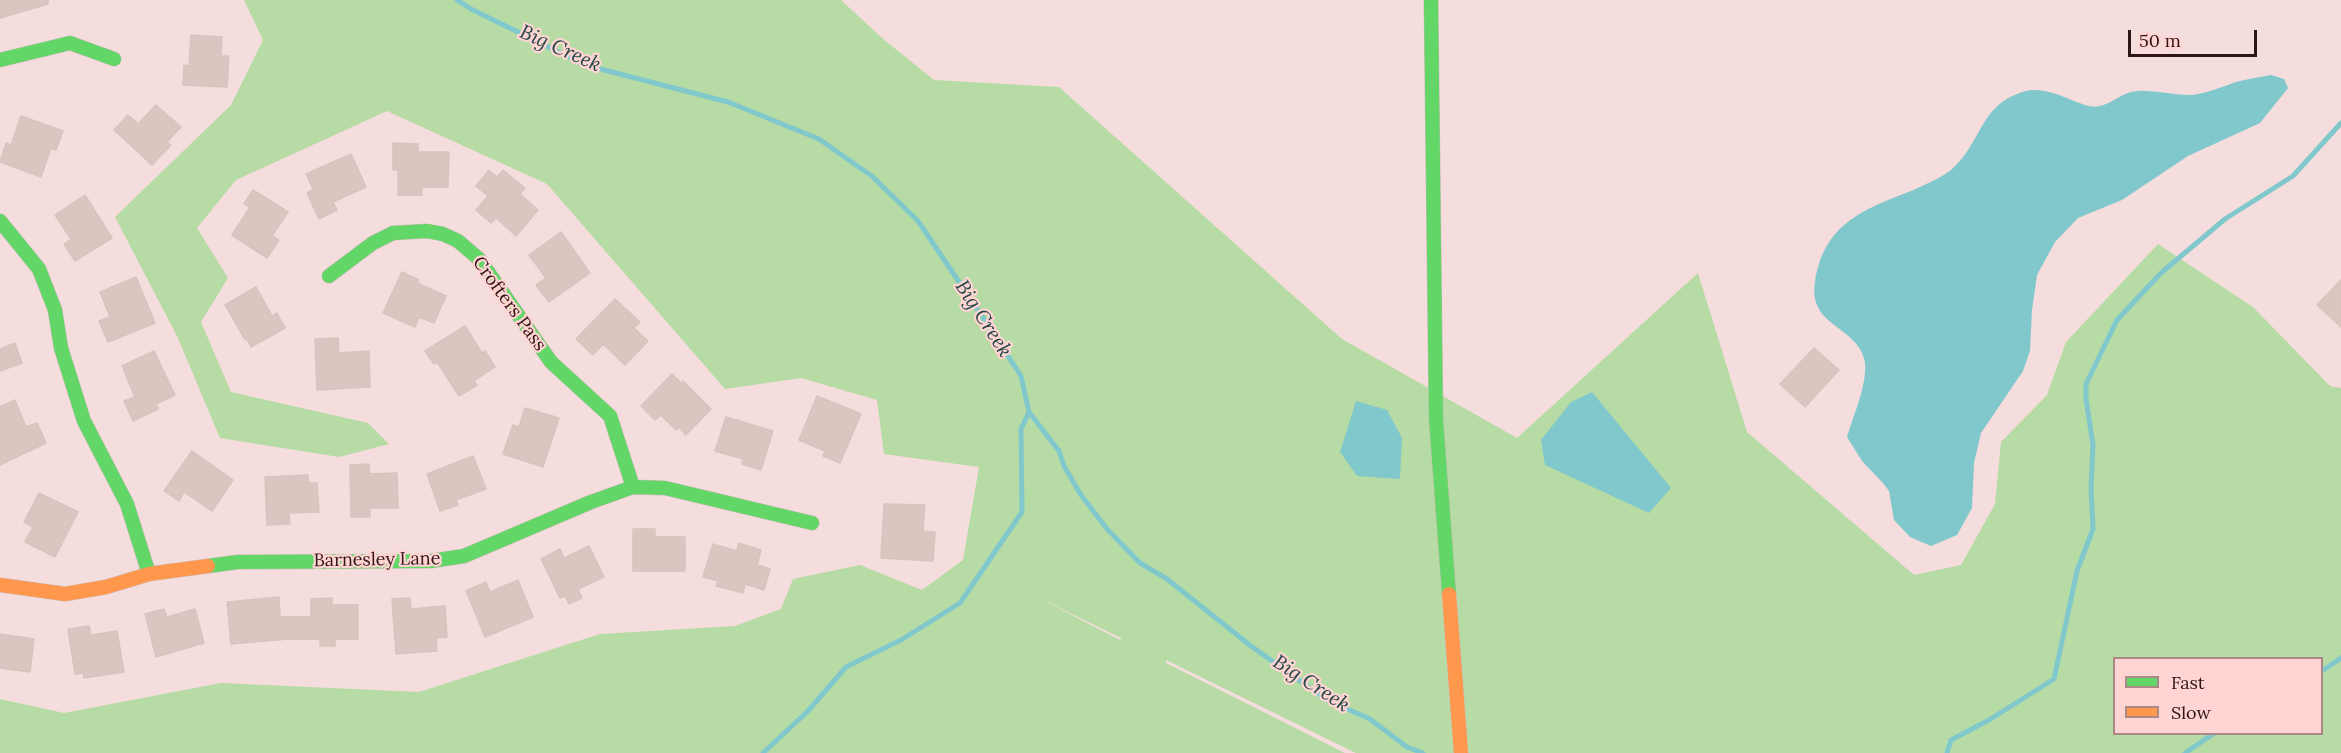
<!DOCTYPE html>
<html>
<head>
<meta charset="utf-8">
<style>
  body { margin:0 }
  #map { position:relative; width:2341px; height:753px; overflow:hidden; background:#f4dddc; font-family:Lora,serif }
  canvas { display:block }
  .legend { position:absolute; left:2113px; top:657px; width:210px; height:78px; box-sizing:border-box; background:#ffd4d2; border:2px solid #ac8887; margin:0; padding:8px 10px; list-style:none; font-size:18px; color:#2f1616 }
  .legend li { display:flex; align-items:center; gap:12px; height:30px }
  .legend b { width:30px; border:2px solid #ac8887 }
  .scale { position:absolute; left:2128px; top:30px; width:129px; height:27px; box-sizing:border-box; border:3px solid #2f1616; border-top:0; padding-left:8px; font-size:18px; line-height:21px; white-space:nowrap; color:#2f1616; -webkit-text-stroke:4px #ffd4d2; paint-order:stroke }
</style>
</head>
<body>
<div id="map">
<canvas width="2341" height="753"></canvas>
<ul class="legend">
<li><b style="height:8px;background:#63d668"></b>Fast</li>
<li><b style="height:8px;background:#ff974d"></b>Slow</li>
</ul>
<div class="scale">50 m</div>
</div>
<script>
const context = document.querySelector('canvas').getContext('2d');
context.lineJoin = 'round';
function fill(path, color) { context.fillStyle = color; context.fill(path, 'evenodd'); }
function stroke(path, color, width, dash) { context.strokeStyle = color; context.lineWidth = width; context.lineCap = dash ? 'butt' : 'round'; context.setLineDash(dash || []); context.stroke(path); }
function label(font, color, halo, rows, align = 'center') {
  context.font = font + ' Lora,serif'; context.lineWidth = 4.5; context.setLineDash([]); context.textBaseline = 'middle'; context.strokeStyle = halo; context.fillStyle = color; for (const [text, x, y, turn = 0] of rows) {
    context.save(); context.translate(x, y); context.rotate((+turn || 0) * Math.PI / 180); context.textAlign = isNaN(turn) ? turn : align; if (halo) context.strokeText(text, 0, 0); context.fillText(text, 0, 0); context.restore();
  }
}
const green = new Path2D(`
  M 244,0 L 841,0 L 882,38 L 934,80 L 1059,87 L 1342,339 L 1517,438 L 1698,273 L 1747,432 L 1914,575 L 1961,565 L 1995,504 L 2001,442 L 2047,395 L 2066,342 L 2158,244 L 2253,307 L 2330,386 L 2341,388 L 2341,753 L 1356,753 L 1166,660 L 1166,663 L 1345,753 L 0,753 L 0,699 L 64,713 L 221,683 L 419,692 L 600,634 L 735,626 L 781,609 L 793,579 L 860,565 L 922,590 L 963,560 L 979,467 L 884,454 L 877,400 L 801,378 L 725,389 L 547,184 L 387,111 L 236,180 L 197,228 L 228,278 L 201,322 L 231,392 L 368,423 L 389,444 L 339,457 L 220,438 L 177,336 L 115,217 L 231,105 L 263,40 ZM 1035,596 L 1121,638 L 1121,639 L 1120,640 ZM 2114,658 L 2322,658 L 2322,734 L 2114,734 Z`);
const water = new Path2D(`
  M 2271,75 L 2284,79 L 2288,88 L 2260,123 L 2188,156 L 2122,200 L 2078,218 L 2055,242 L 2037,275 L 2032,310 L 2030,351 L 2023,371 L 1981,433 L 1974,463 L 1972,508 L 1957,535 L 1931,546 L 1910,537 L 1894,520 L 1889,491 L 1883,483 L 1862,461 L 1847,437 C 1853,417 1870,378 1864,358 C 1854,325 1808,326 1815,282 C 1824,224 1862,210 1911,191 C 1924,185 1939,179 1951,170 C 1982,143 1979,106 2022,92 C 2050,82 2082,111 2100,106 C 2113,103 2124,91 2138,91 C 2154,90 2171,95 2188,95 C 2203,95 2221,87 2236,82 C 2247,79 2260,77 2271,75 Z
  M 1592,392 L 1671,488 L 1649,513 L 1545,465 L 1541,440 L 1571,402 Z
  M 1356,401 L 1387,410 L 1402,438 L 1400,479 L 1357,476 L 1340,452 Z`);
const stream = new Path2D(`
  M 457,0 L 471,9 L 585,65 L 728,102 L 819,139 L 873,177 L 918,221 L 986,322 L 1021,376 L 1029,412 L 1059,451 L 1064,466 L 1081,495 L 1107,529 L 1140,563 L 1167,579 L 1251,646 L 1303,683 L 1329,701 L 1370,719 L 1407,747 L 1423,753
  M 2322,671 L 2341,658
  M 763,753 L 808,711 L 846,667 L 901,640 L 960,603 L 1022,512 L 1021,429 L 1029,412
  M 1947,753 L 1951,740 L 1989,720 L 2054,679 L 2077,571 L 2093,529 L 2091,488 L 2093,445 L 2086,399 L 2086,384 L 2117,320 L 2161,273 L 2225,219 L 2293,176 L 2341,123
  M 2185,753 L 2213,734`);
const building = new Path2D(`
  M 0,0 L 48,0 L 48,4 L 0,18 Z
  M 191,35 L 222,37 L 221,56 L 229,56 L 227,87 L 183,85 L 184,65 L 189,66 Z
  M 156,105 L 181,127 L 167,142 L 171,145 L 152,165 L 114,130 L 128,115 L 138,124 Z
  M 21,116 L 63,131 L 56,150 L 51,148 L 41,177 L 0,162 L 6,143 L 11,145 Z
  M 393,143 L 418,144 L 418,152 L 449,152 L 448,187 L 422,187 L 422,195 L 398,195 L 398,170 L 393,170 Z
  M 351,154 L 366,187 L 333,202 L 337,210 L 319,219 L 307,193 L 313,189 L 306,174 Z
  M 489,170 L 497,177 L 503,170 L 525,188 L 520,194 L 538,210 L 516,236 L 496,218 L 491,223 L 476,210 L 488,196 L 476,186 Z
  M 253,190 L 288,212 L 272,236 L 279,240 L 267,258 L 232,235 L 250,207 L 244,204 Z
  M 85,195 L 112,238 L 75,261 L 64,244 L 71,239 L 55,215 Z
  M 561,232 L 590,273 L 549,302 L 536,285 L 546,278 L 529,255 Z
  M 402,272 L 419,280 L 417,283 L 446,296 L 434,323 L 419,317 L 415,327 L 383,313 Z
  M 136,277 L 155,323 L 108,342 L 99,321 L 110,317 L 100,292 Z
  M 2341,280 L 2341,327 L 2317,305 Z
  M 256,287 L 272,316 L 277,313 L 285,328 L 251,347 L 246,338 L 245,340 L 225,305 Z
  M 615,299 L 640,322 L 634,328 L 648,341 L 625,365 L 603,344 L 593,355 L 576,339 Z
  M 465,326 L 482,353 L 485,351 L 495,367 L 474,381 L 477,385 L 459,396 L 437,362 L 434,364 L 425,351 Z
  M 338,338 L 339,353 L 369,351 L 370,387 L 317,390 L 315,339 Z
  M 15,343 L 22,363 L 0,371 L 0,349 Z
  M 1814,348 L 1839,370 L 1805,407 L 1780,384 Z
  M 154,351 L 175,395 L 156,404 L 158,409 L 133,421 L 124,401 L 135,397 L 122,366 Z
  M 672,374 L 681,383 L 683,381 L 711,409 L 686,435 L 678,427 L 676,430 L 661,415 L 655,420 L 641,406 Z
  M 817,396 L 861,414 L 840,463 L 823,456 L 825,451 L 799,440 Z
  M 15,400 L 26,427 L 37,423 L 46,443 L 0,465 L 0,407 Z
  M 525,408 L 559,418 L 543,467 L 503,454 L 513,425 L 519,427 Z
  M 726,417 L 773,431 L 761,470 L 742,464 L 743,459 L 715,451 Z
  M 192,451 L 233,480 L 212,511 L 184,492 L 179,501 L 164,491 Z
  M 473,456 L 486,489 L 456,500 L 458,505 L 440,511 L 427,474 Z
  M 369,464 L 370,474 L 397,473 L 398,508 L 370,508 L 370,517 L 351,517 L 350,465 Z
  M 308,475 L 308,483 L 317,483 L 319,512 L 289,513 L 290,524 L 267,525 L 265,477 Z
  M 39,493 L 78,512 L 55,557 L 25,542 L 33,527 L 24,522 Z
  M 884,504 L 925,505 L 923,531 L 935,532 L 933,561 L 881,558 Z
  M 633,529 L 655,529 L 655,537 L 685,537 L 685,571 L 633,571 Z
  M 739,543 L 761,550 L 757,565 L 770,569 L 764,590 L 745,584 L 743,593 L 716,586 L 718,581 L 703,577 L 713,544 L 737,551 Z
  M 589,546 L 604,577 L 578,589 L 582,598 L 569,604 L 565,596 L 560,598 L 541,559 L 560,549 L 564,558 Z
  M 518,580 L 533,617 L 485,637 L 466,591 L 486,582 L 490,592 Z
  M 279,597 L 280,617 L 311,617 L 311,599 L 332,598 L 332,605 L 358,605 L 358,639 L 335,639 L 335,646 L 320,646 L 320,639 L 288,639 L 231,644 L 227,602 Z
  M 410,598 L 411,609 L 445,606 L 447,637 L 436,638 L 437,651 L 396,654 L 392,599 Z
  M 164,609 L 167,617 L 195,609 L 204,643 L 156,657 L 145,614 Z
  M 89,626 L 91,635 L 117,631 L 124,672 L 84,678 L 83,673 L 75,674 L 68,629 Z
  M 0,634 L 34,639 L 30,672 L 0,668 Z`);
const fast = new Path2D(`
  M 1431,0 L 1436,419 L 1449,594
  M 0,60 L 70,43 L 114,59
  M 0,221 L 39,269 L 55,310 L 61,348 L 84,421 L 127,504 L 149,574
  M 329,276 L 373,243 L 393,233 L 427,231 L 443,234 L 458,241 L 479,259 L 551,362 L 610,416 L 633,487
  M 208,566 L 238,562 L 431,561 L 464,556 L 591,502 L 633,487 L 665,488 L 812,523`);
const slow = new Path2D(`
  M 0,585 L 65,594 L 106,587 L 149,574 L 208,566
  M 1449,594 L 1461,753`);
const streetNames = [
  ["Crofters Pass",509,304,54],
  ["Barnesley Lane",377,560,-1]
];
const waterNames = [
  ["Big Creek",560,49,24],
  ["Big Creek",983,319,57],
  ["Big Creek",1311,684,33]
];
fill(green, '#b7dba4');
fill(water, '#81c8cd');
stroke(stream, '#81c8cd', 5);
fill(building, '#dac5c1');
stroke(building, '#d8c3be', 1.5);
stroke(fast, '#cfbbbb', 15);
stroke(slow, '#cfbbbb', 15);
stroke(fast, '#63d668', 14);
stroke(slow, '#ff974d', 14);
label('18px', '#2f1616', '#ffd4d2', streetNames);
label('italic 20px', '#244648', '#ffd4d2', waterNames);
</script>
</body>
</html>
